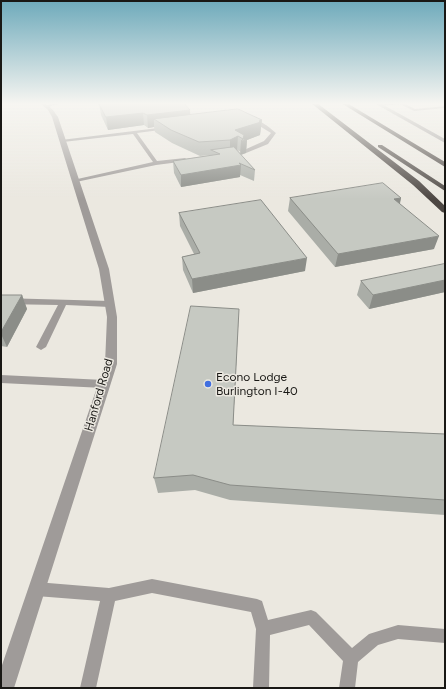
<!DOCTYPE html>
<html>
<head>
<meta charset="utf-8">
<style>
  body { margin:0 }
  #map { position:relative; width:446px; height:689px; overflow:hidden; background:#ebe8e0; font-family:Figtree,sans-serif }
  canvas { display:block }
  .frame { position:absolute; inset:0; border:2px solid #191815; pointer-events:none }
</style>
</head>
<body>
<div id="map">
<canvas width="446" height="689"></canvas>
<div class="frame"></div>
</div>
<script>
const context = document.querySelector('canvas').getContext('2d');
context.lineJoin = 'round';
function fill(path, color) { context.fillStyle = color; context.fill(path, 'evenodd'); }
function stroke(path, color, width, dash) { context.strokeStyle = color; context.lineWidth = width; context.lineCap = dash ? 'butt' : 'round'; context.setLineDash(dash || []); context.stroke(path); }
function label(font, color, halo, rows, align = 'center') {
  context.font = font + ' Figtree,sans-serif'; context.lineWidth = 3; context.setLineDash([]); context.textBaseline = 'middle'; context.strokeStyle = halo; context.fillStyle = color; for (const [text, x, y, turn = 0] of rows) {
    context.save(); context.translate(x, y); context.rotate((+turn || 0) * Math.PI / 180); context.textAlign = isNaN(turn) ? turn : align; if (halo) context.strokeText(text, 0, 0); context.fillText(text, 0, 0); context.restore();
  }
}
const service = new Path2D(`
  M 56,103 L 62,103 L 47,107 L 45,106 Z
  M 403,103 L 415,109 L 445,106 L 445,108 L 414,111 L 400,104 L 382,106 L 380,105 L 392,103 Z
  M 248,117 C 258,118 269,127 276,133 L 268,144 L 246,153 L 243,151 L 244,150 L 264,141 L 271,133 L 248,119 Z
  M 166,127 L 168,129 L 137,133 L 157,161 L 185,158 L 188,160 L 187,161 L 156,165 L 76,182 L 73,180 L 153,162 L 133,134 L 63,142 L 61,142 L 61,140 Z
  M 1,298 L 110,301 L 114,304 L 110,307 L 66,305 L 46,347 L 41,350 L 36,347 L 58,305 L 1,304 Z
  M 1,375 L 104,380 L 107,381 L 109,384 L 107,387 L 104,388 L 1,383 Z
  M 152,579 L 257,599 L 262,601 L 268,620 L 311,610 L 316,612 L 352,648 L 369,634 L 398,625 L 445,629 L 445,643 L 398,639 L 378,645 L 358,662 L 355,688 L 339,688 L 343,661 L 309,625 L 270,635 L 269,688 L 253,688 L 256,629 L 251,612 L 152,593 L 115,601 L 96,688 L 80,688 L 100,601 L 36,596 L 31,594 L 29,589 L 31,584 L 36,582 L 109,588 Z`);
const minor = new Path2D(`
  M 40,103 C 49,103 53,110 58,117 L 109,269 L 117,317 L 117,364 L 14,688 L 1,688 L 1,668 L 105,364 L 107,317 L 99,269 L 52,117 L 48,110 Z`);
const tertiary = new Path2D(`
  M 374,103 L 380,103 L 445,139 L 445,143 Z`);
const motorway = new Path2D(`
  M 311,103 L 317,103 L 419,181 L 445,206 L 445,213 L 442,212 L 413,185 Z
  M 341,103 L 347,103 L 445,162 L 445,167 Z
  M 378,145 L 382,145 L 445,186 L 445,191 L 378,147 Z`);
const wall = new Path2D(`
  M 99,103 L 190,110 L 190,115 L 262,120 L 260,135 L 247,140 L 246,153 L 241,155 L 255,170 L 254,181 L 240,175 L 240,177 L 181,187 L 174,173 L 173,161 L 211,155 L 200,156 L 172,143 L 155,132 L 154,127 L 148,128 L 144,125 L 108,130 L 101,115 ZM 237,150 L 241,152 L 241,154 Z
  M 290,198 L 401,198 L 400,204 L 434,249 L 335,267 L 288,211 Z
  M 179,213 L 305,271 L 193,293 L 183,270 L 182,257 L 194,254 L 180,226 Z
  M 445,265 L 445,292 L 369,309 L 357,295 L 361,281 Z
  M 1,295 L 22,295 L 27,309 L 7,347 L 1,346 Z
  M 238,326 L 233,425 L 445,434 L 445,515 L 230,500 L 195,490 L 158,493 L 154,478 Z`);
const shadedWall = new Path2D(`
  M 190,110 L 191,123 L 154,119 L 154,127 L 148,128 L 147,115 Z
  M 143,113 L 144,125 L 108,130 L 106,117 Z
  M 262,120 L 260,135 L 247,140 L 246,153 L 240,155 L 241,141 L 243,139 L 238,136 L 237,150 L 230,154 L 230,140 L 235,130 Z
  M 241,165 L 240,177 L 181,187 L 181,175 Z
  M 401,198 L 398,210 L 394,199 Z
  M 439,236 L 434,249 L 335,267 L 338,254 Z
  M 307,258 L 305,271 L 193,293 L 192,279 Z
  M 445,280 L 445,292 L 369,309 L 373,295 Z
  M 22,295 L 27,309 L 7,347 L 1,334 L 1,332 Z
  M 239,309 L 238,326 L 232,441 L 233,425 Z`);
const building = new Path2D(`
  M 99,103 L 184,103 L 190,110 L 147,115 L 143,113 L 106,117 Z
  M 238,109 L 262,120 L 259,121 L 261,122 L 235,130 L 244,135 L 243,139 L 247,140 L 241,141 L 243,139 L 238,136 L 230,140 L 199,142 L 171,130 L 154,119 Z
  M 234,147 L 255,170 L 239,163 L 241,165 L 181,175 L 173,161 L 220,154 L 211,150 Z
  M 383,183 L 401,198 L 394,199 L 439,236 L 338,254 L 290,198 Z
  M 261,200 L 307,258 L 192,279 L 182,257 L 200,253 L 179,213 Z
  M 444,264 L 445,265 L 445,280 L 373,295 L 361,281 Z
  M 1,295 L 22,295 L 1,332 Z
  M 191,306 L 239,309 L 233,425 L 445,434 L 445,500 L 230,485 L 193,475 L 154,478 Z`);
const markers = [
  [208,384,4,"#416fe0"]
];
const poiNames = [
  ["Econo Lodge",216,377],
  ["Burlington I-40",216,391]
];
const streetNames = [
  ["Hanford Road",99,395,-74]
];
fill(service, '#9f9b99');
fill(minor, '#9f9b99');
fill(tertiary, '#9f9b99');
fill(motorway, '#4d4743');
fill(wall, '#aaada7');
fill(shadedWall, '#8b8d88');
fill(building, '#c6c9c2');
stroke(building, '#8b8d88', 1);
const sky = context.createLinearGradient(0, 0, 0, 199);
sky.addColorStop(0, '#6eaabb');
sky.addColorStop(0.52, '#f6f5f1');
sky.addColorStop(1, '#f6f5f100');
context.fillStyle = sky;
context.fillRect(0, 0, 446, 199);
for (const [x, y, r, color] of markers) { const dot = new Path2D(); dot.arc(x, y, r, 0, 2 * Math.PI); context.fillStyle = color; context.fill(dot); stroke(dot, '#ebe8e0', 1.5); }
label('12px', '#191815', '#ebe8e0', poiNames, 'left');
label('12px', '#191815', '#ebe8e0', streetNames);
</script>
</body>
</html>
